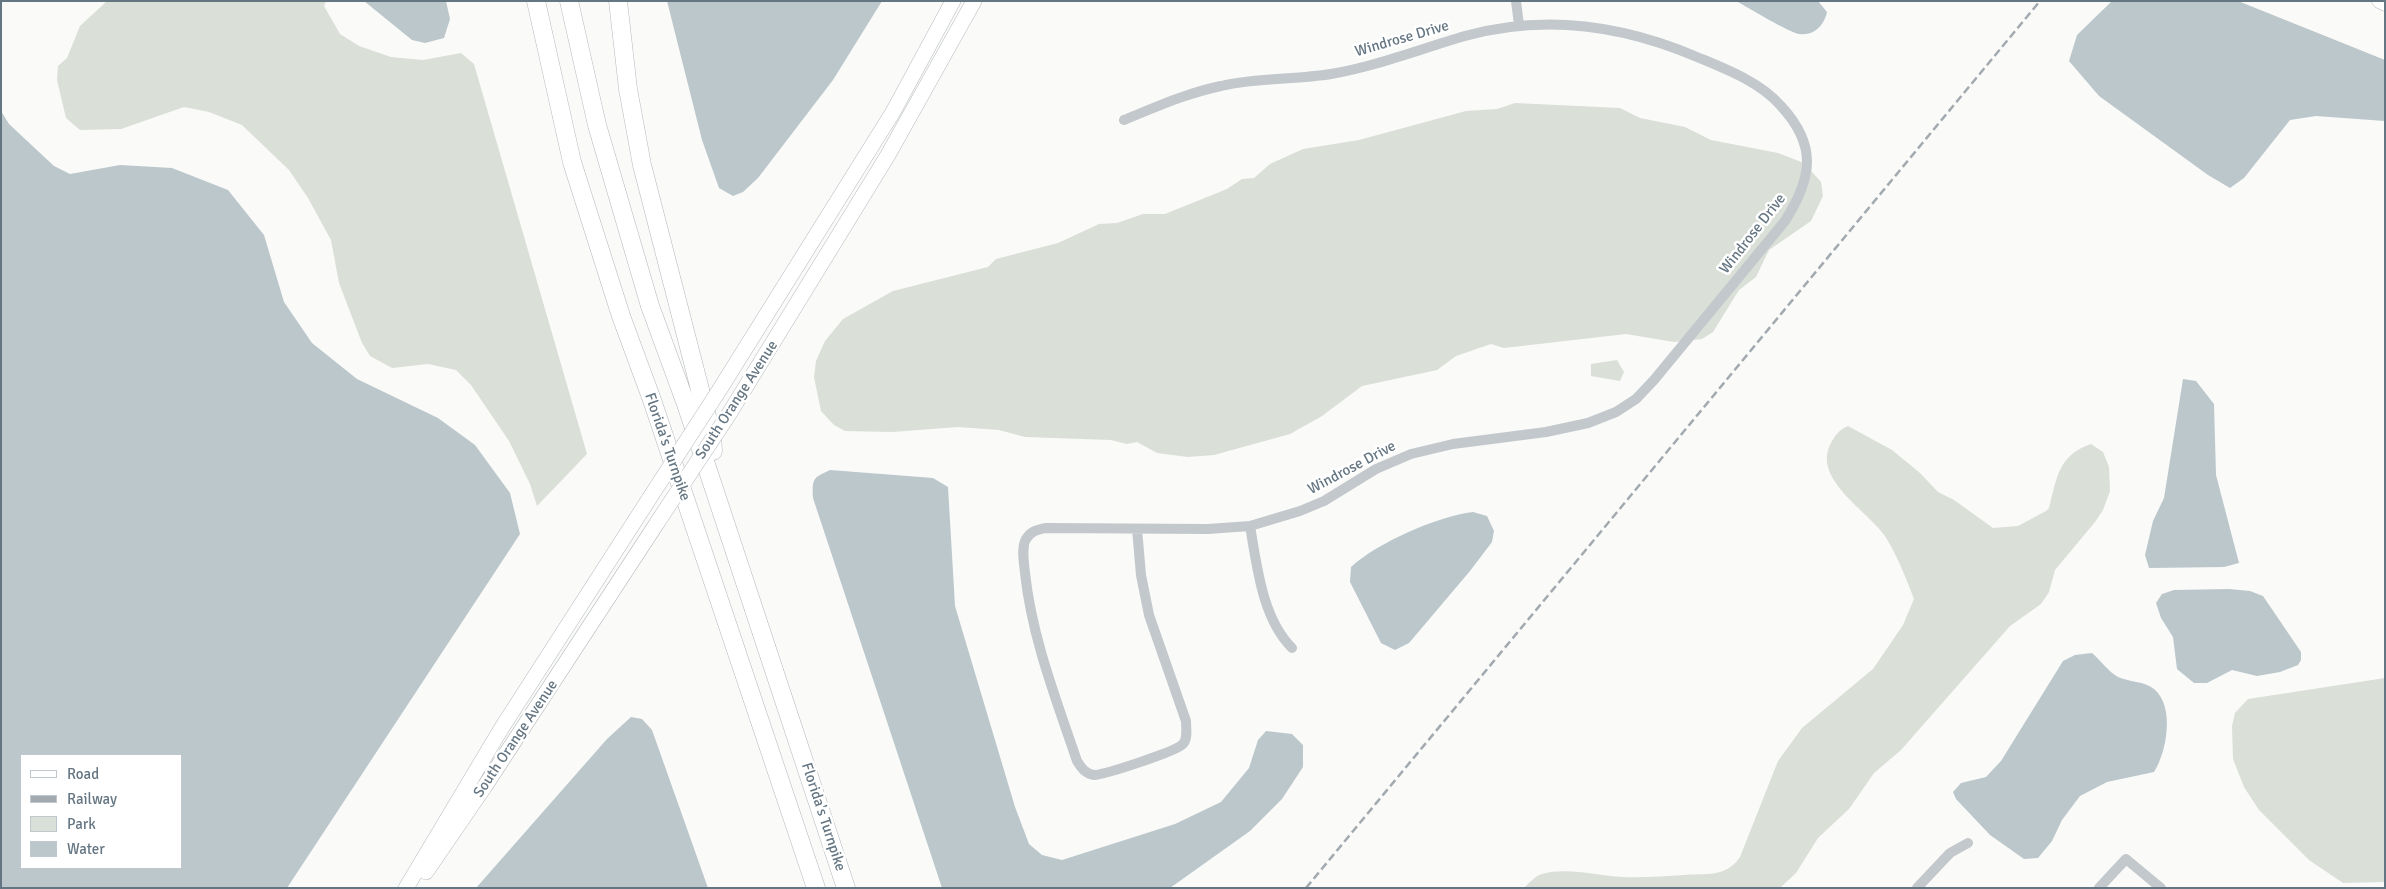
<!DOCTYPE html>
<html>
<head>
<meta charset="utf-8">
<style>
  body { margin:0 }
  #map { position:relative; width:2386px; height:889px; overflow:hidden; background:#fafaf8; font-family:Signika,sans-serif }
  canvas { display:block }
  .frame { position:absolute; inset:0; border:2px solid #657683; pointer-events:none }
  .legend { position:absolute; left:20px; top:754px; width:162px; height:115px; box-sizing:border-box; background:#fff; border:1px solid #c1c8cd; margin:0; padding:6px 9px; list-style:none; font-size:15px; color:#657683 }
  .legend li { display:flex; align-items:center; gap:10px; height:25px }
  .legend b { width:25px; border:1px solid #c1c8cd }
</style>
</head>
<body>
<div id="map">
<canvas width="2386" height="889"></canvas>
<div class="frame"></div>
<ul class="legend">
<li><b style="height:6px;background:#fff"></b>Road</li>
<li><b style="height:6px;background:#a2aab0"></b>Railway</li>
<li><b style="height:14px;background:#dadfd7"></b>Park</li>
<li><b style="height:14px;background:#bbc7cb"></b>Water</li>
</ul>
</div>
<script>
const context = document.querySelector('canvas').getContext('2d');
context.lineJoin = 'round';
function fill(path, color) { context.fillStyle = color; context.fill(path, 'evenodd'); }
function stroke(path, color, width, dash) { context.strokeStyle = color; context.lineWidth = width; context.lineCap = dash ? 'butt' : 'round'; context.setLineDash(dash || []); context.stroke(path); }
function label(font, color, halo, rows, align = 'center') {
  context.font = font + ' Signika,sans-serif'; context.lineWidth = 5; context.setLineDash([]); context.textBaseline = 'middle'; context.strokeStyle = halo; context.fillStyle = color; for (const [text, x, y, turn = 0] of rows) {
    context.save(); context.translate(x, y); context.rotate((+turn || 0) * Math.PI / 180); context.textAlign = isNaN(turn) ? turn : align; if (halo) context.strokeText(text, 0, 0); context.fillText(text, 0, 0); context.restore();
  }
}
const green = new Path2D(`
  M 107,1 L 326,1 L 324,6 L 340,34 L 359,46 L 391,57 L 423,60 L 461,53 L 474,64 L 587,454 L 537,506 L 530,484 L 509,441 L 471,385 L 456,370 L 428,364 L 392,368 L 370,356 L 362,343 L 339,283 L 331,240 L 308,198 L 289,170 L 242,125 L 209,112 L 184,107 L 121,129 L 80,130 L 66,118 L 57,80 L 58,66 L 67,58 L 80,26 Z
  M 1515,103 L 1620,108 L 1640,118 L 1685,127 L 1711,140 L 1778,153 L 1804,163 L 1821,182 L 1823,196 L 1811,221 L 1769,250 L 1756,277 L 1739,290 L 1713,332 L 1702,339 L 1674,342 L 1626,334 L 1504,348 L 1491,344 L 1456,356 L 1437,370 L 1362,386 L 1322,416 L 1290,434 L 1214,455 L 1188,457 L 1157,453 L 1137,442 L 1127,444 L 1111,440 L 1025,437 L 999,430 L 958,427 L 892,432 L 845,431 L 834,425 L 821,411 L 814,377 L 816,361 L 825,341 L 843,319 L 893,291 L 988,267 L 996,259 L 1058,243 L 1099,224 L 1117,223 L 1143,214 L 1165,214 L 1227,189 L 1242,179 L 1254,178 L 1270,164 L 1303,149 L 1359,140 L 1466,111 L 1497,109 Z
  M 1617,360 L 1624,372 L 1620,381 L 1591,376 L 1591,364 Z
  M 1848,426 L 1892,450 L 1920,473 L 1938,492 L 1954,500 L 1993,528 L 2018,526 L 2046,511 L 2049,508 C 2057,478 2058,455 2091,444 L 2103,452 L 2109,467 L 2110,491 L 2103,510 L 2095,522 L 2055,570 L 2049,592 L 2041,604 L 2010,626 L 1901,750 L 1874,773 L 1849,809 L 1818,838 L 1796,873 L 1780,888 L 1524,888 C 1529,883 1535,876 1542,874 C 1568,867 1596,876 1623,877 C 1643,878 1664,876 1684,875 C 1705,873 1726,878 1740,857 L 1778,761 L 1802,728 L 1873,669 L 1903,625 L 1914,599 C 1906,578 1897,555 1885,536 C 1869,512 1813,480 1830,445 C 1834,436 1840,429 1848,426 Z
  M 2385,678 L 2385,882 L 2343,883 L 2309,860 L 2259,810 L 2244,787 L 2233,759 L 2232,726 L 2235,713 L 2248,699 Z`);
const water = new Path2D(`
  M 364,1 L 446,1 L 450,19 L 444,38 L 425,43 L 412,40 Z
  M 667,1 L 882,1 L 833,80 L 758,178 L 743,192 L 733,196 L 719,188 L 702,140 Z
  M 1736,1 L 1818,1 L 1827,12 C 1824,25 1815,36 1799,34 C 1790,33 1747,7 1736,1 Z
  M 2112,1 L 2238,1 L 2385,60 L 2385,121 L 2316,116 L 2290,120 L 2244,178 L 2230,188 L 2208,175 L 2099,96 L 2069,61 L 2077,35 Z
  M 1,111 L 9,124 L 54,166 L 70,174 L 120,165 L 172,168 L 228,190 L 264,235 L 284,302 L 312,343 L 357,379 L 438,418 L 475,445 L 510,493 L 520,534 L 287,888 L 1,888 ZM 181,755 L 181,868 L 21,868 L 21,755 Z
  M 2183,379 L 2196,381 L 2214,404 L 2216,475 L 2239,563 L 2224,567 L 2149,568 L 2145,555 L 2153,521 L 2164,498 Z
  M 830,470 L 933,478 L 948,487 L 955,606 L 1015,807 L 1029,844 L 1042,855 L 1062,860 L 1175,824 L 1221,802 L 1249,768 L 1258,740 L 1266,731 L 1292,734 L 1303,745 L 1303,767 L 1282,799 L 1250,831 L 1170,888 L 942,888 L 813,498 C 812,478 813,478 830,470 Z
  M 1473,512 L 1487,516 L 1494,531 L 1492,542 L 1470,571 L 1409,643 L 1395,650 L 1381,643 L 1350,582 L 1351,567 C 1377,543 1438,516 1473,512 Z
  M 2229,589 L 2250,591 L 2263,596 L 2301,652 L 2301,660 L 2298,665 L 2280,672 L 2257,676 L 2232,670 L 2207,683 L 2194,683 L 2177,669 L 2173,637 L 2161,618 L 2156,603 L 2162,594 L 2174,590 Z
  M 2092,653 C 2100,660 2109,672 2118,677 C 2128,682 2145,681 2154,689 C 2175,706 2167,752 2154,772 L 2107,782 L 2080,796 L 2062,820 L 2052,841 L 2038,858 L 2024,859 L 1990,835 L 1956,799 L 1953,792 L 1961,783 L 1986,777 L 2001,761 L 2063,661 L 2075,655 Z
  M 631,717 L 642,719 L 652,730 L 708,888 L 476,888 L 607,739 Z`);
const street = new Path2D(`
  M 1516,1 L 1519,25
  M 1124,120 C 1156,107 1187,93 1221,86 C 1257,77 1295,80 1331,74 C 1377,66 1420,49 1465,36 C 1544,14 1622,25 1697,57 C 1726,69 1760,82 1781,106 C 1818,146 1812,178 1785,221 L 1654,380 L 1636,399 L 1616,412 L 1588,423 L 1546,432 L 1453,444 L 1411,454 L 1376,469 L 1324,501 L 1300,511 L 1250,526 L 1208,529 L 1045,528 C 1037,530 1031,531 1026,539 C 1021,548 1024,562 1025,573 C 1032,638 1056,699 1077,761 C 1081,767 1085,774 1094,775 C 1104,775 1177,751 1183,744 C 1188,738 1186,729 1186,721 L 1149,615 L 1141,575 L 1137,529
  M 1250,526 C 1257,566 1262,618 1292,648
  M 1917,888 L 1950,853 L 1968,843
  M 2099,888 L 2126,859 L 2161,888`);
const secondary = new Path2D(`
  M 2379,1 L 2385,4`);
const primary = new Path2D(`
  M 720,389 L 893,112 L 953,1
  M 729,414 L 888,155 L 974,1
  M 426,872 L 485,786 L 657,523
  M 406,888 L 501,729 L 649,499`);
const highway = new Path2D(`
  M 536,1 L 572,162 L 621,316 L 652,400 L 816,888
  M 569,1 L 597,125 L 650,306 L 686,404 L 846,888
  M 618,1 L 628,89 L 642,165 L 712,436 L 713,451`);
const rail = new Path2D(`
  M 1306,888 L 2040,1`);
const primaryBridge = new Path2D(`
  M 649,499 L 720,389
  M 657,523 L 729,414`);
const streetNames = [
  ["Windrose Drive",1402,39,-16],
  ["Windrose Drive",1753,234,-52],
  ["South Orange Avenue",737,400,-57],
  ["Florida's Turnpike",667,447,71],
  ["Windrose Drive",1352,468,-28],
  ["South Orange Avenue",516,739,-56],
  ["Florida's Turnpike",823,817,72]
];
fill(green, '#dadfd7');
fill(water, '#bbc7cb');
stroke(secondary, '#b3babf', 15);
stroke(primary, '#b5babe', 16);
stroke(highway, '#b4b9bd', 19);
stroke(street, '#c3c8cc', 10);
stroke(secondary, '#fff', 14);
stroke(primary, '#fff', 15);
stroke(highway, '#fff', 18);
stroke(rail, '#a2aab0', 2.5, [8, 4]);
stroke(primaryBridge, '#b5babe', 16, []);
stroke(primaryBridge, '#fff', 15);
label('15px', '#657683', '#fff', streetNames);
</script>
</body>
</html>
